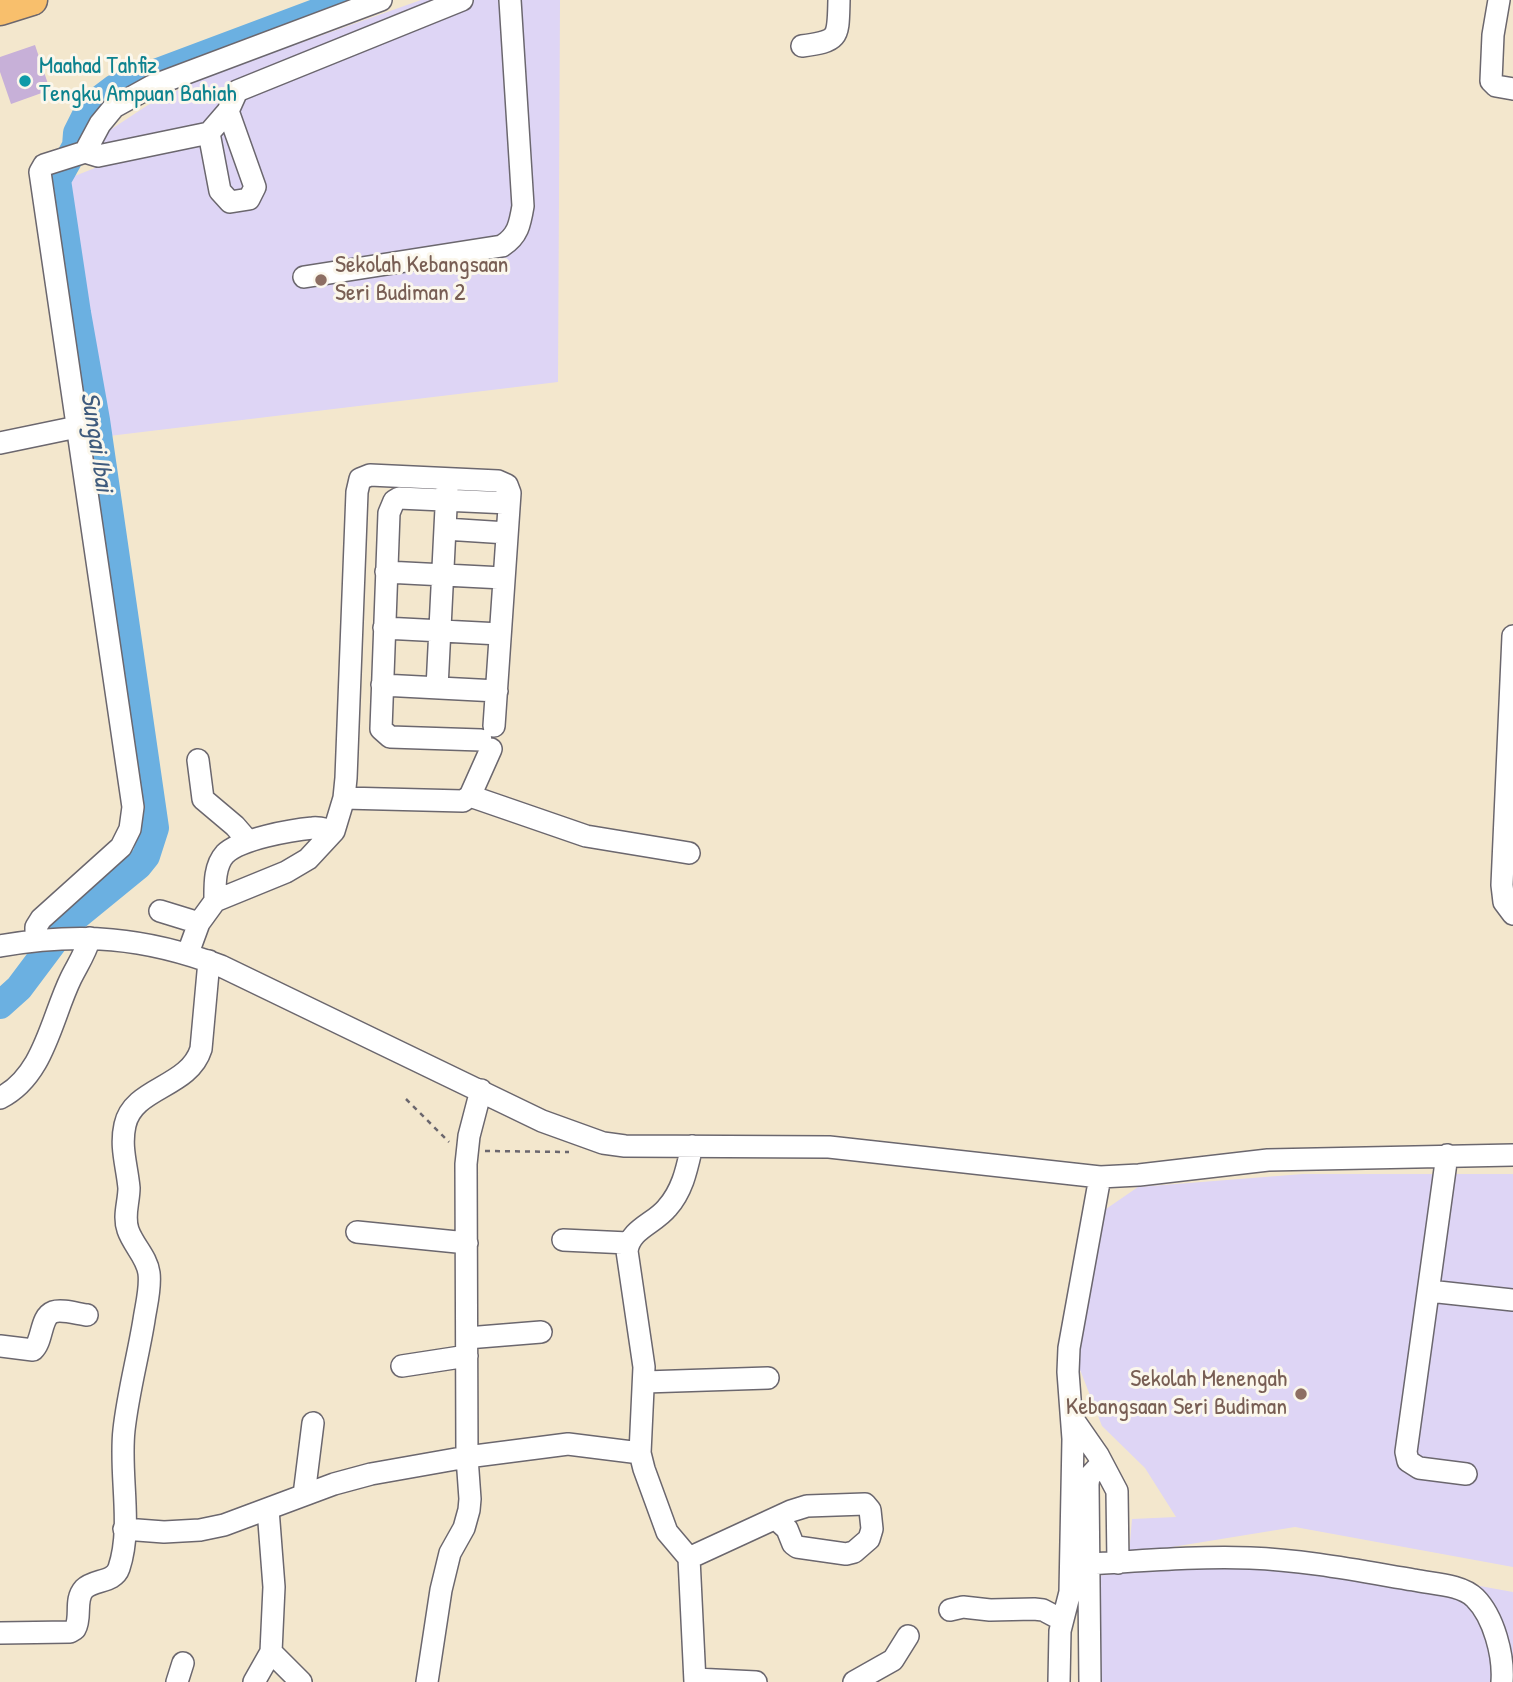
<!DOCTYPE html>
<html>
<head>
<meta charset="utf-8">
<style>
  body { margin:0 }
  canvas { display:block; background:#f3e7cd }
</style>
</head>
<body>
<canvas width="1513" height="1682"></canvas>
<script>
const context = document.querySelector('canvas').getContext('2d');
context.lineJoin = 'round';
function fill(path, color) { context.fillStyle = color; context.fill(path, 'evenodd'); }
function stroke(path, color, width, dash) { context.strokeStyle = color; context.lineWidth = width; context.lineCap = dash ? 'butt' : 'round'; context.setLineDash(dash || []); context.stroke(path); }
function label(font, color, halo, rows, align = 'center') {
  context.font = font + ' "Patrick Hand",sans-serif'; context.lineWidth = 6; context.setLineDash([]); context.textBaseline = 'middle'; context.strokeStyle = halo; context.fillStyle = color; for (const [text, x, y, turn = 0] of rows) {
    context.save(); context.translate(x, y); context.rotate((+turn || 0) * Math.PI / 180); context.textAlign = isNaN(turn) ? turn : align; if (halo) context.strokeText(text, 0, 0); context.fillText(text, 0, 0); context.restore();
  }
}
const built = new Path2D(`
  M 421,0 L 560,0 L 558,382 L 109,436 L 67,179 L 95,168 L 104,134 L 148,105 L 204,77 Z
  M 1303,1174 L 1513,1174 L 1513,1567 L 1295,1527 L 1129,1554 L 1132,1519 L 1176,1517 L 1145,1468 L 1102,1426 L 1077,1362 L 1106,1209 L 1138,1187 Z
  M 1286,1551 L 1513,1592 L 1513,1682 L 1079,1682 L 1082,1578 Z`);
const river = new Path2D(`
  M 0,1005 L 19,988 L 67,924 L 138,866 L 146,856 L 155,828 L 96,420 L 77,313 L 57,180 L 76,146 L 77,133 L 90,107 L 115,88 L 350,0`);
const building = new Path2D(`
  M 35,45 L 50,90 L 11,104 L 0,72 L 0,57 Z`);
const path = new Path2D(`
  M 406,1099 L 449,1142
  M 485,1151 L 569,1152`);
const minor = new Path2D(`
  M 1499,0 L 1493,35 L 1491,81 L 1496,86 L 1513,89
  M 802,46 C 840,41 838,38 839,0
  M 209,133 L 220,191 L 230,202 L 249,199 L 255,187 L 228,111
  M 85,152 L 98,156 L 209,133 L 228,111 L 237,91 L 462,0
  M 304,277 L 502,246 C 518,236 520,224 523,206 L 510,0
  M 0,443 L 77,427
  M 445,529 L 507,533
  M 386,572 L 503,578
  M 384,628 L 500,634
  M 1513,636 L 1502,885 L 1504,902 L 1513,914
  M 382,685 L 497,691
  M 437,688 L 447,488
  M 481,740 L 390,737 L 381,729 L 389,513 L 394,501 L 399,498 L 509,503
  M 198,760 L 203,799 L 235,826 L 248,841
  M 470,796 L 586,836 L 689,853
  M 344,798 L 463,801 L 470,796 L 491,749
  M 215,901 C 215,886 214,866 225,854 C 240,839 291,830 313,828 C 320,827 327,830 334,831
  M 160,911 L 199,923
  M 36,939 L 36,927 L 41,919 L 121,847 L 130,829 L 133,807 L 40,172 L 44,165 L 85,152 L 100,124 L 114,107 L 152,86 L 381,0
  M 0,946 C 80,932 145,937 221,966 L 542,1121 L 603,1143 L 625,1146 L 829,1147 L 1100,1177 L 1139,1175 L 1268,1160 L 1513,1155
  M 188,953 L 199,923 L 215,901 L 286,872 L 308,859 L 334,831 L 344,798 L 346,778 L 357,492 L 360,479 L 370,475 L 498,481 L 507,485 L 510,493 L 494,726
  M 0,1098 C 44,1076 51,1019 71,978 C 78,964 85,954 90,938
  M 692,1146 C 687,1168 683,1190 667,1208 C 654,1224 630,1229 627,1251 L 644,1367 L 640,1453 L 644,1469 L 667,1532 L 689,1558 L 695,1682
  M 1447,1155 L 1406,1452 L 1408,1461 L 1419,1468 L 1466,1474
  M 357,1232 L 467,1243
  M 563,1240 L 628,1243
  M 1429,1291 L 1513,1300
  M 467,1338 L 541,1332
  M 0,1346 L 33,1350 C 43,1341 40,1317 53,1312 C 62,1309 78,1314 87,1315
  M 402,1366 L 467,1356
  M 645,1382 L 768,1378
  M 1073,1419 L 1098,1455 L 1117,1491 L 1118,1563
  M 304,1495 L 313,1423
  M 124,1529 L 164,1532 L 200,1530 L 224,1525 L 334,1484 L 371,1474 L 467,1457 L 568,1444 L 640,1453
  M 689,1558 L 791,1511 L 807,1506 L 865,1504 L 870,1510 L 872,1529 L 869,1539 L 854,1552 L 846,1554 L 797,1547 L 793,1544 L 787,1529 L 776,1519
  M 1089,1564 C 1142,1561 1196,1556 1250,1558 C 1304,1560 1360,1571 1414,1580 C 1432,1584 1461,1584 1475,1598 C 1494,1617 1504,1656 1502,1682
  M 950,1610 L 963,1607 L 990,1610 L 1034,1609 L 1043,1610 L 1062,1620
  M 0,1633 L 70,1632 L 75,1629 C 82,1617 74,1600 84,1589 C 94,1579 114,1583 119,1568 C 133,1526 119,1474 124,1430 C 128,1393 138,1357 144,1320 C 146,1306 151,1288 149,1273 C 147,1257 133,1245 128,1230 C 123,1216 129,1202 129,1188 C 127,1166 120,1147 125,1125 C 133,1087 189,1088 201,1049 L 209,961
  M 271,1652 L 301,1682
  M 695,1679 L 756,1682
  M 177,1682 L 183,1663
  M 254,1682 L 271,1652 L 274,1587 L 268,1509
  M 427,1682 L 441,1590 L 450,1553 L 464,1528 L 469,1510 L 470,1499 L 467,1457 L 466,1164 L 469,1136 L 481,1090
  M 854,1682 L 893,1660 L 908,1636
  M 1059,1682 L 1060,1631 L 1070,1592 L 1073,1439 L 1068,1372 L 1069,1348 L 1100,1177
  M 1090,1682 L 1088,1484 L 1089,1477 L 1102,1463`);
const highway = new Path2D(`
  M 0,10 L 32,0`);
const markers = [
  [25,81,7,"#0f9aa8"],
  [321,280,7,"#8d6e63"],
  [1301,1394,7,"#8d6e63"]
];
const cultureNames = [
  ["Maahad Tahfiz",39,67],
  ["Tengku Ampuan Bahiah",39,95]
];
const educationNames = [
  ["Sekolah Kebangsaan",335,266],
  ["Seri Budiman 2",335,294],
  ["Sekolah Menengah",1287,1380,"right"],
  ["Kebangsaan Seri Budiman",1287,1408,"right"]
];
const waterNames = [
  ["Sungai Ibai",96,442,81]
];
fill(built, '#ded5f5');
stroke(river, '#6bb0e1', 28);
fill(building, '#c7b0d8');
stroke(minor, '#6b676e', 24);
stroke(highway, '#6b676e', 33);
stroke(path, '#6b676e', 2.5, [5, 5]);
stroke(minor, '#fff', 21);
stroke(highway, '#f8bf6c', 30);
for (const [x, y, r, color] of markers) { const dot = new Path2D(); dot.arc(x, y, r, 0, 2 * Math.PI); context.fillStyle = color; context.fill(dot); stroke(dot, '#fbf7ec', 2.5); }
label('24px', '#0d838f', '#fbf7ec', cultureNames, 'left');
label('24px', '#785e54', '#fbf7ec', educationNames, 'left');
label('italic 26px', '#3f5b7d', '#fbf7ec', waterNames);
</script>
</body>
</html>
